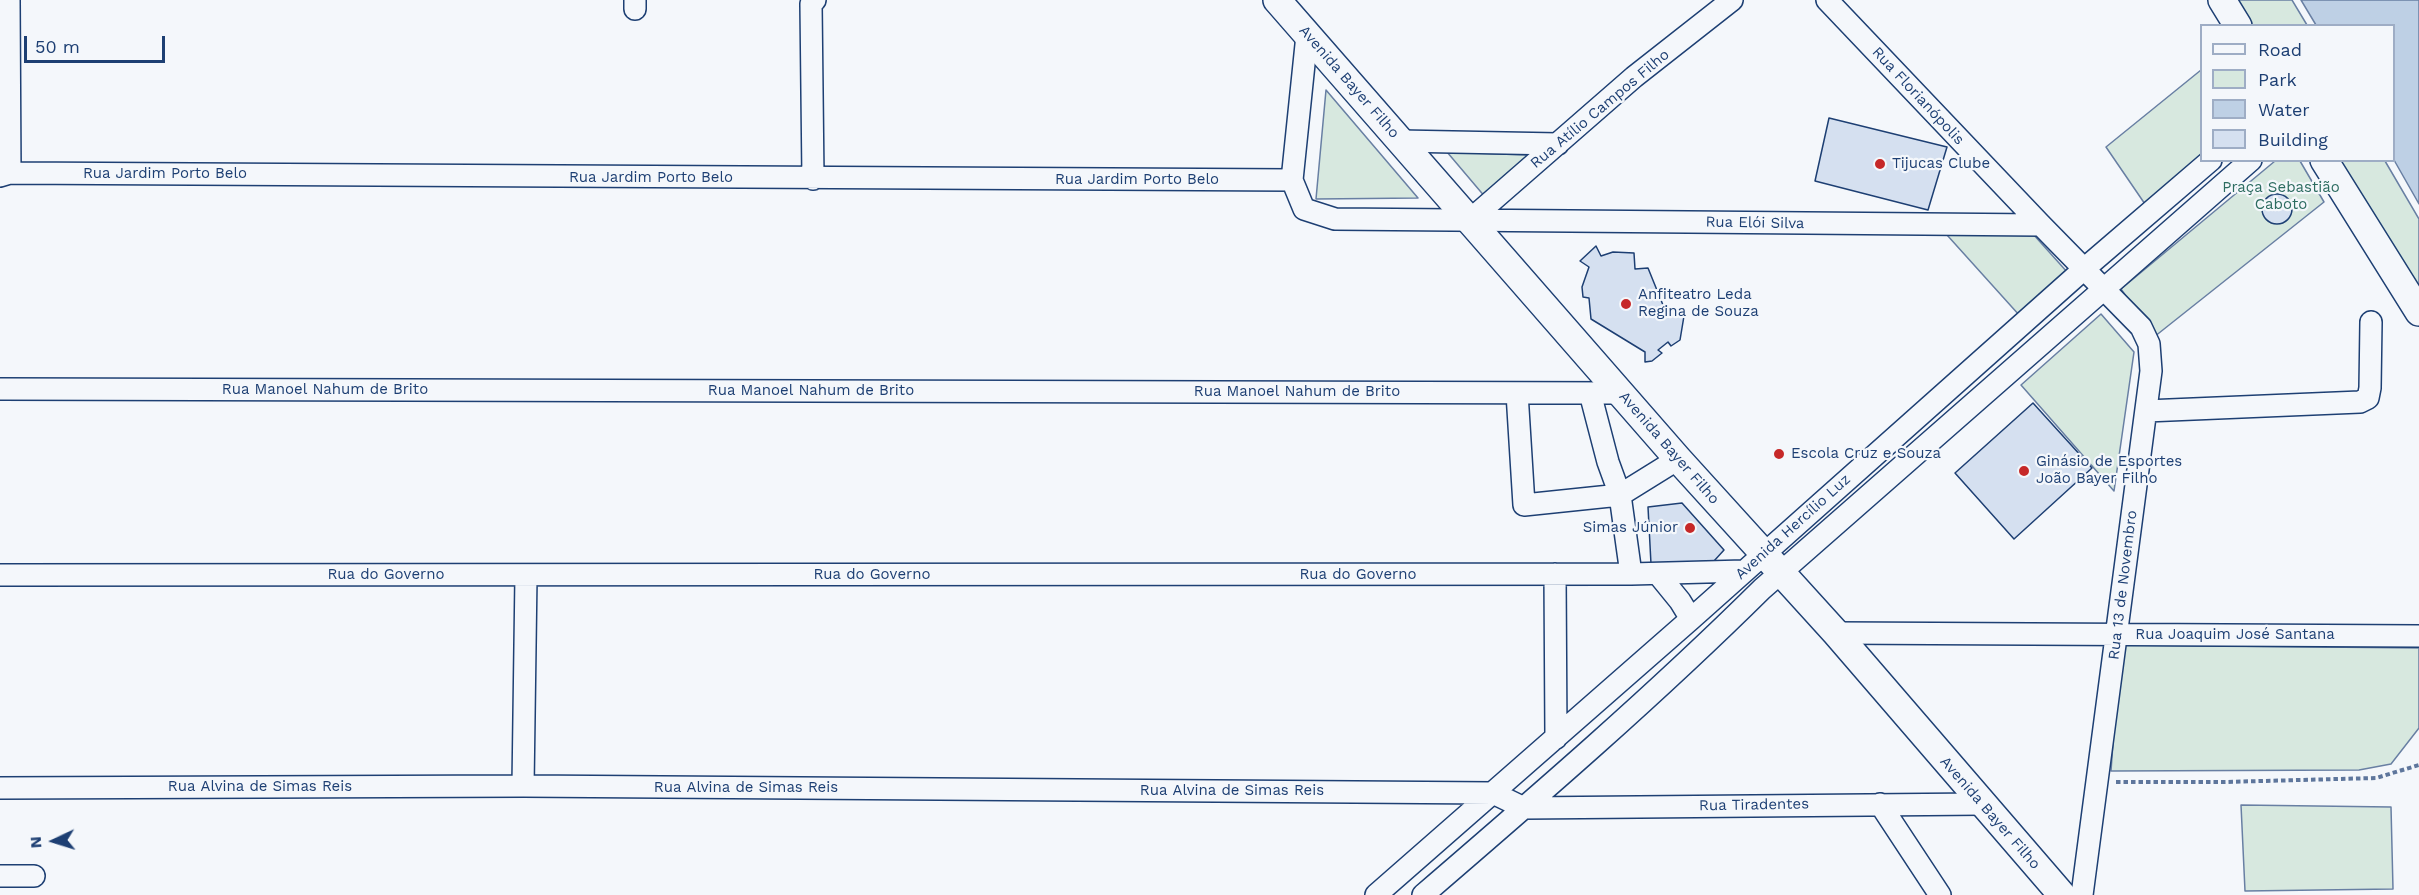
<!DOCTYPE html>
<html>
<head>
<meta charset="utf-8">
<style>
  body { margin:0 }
  #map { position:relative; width:2419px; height:895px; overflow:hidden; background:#f4f7fb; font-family:"Work Sans",sans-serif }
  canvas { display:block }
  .legend { position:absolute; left:2200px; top:24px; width:195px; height:138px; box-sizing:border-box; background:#f4f7fb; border:2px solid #9eadc5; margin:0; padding:8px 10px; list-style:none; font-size:18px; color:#1d3f73 }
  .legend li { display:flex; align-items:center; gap:12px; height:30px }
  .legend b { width:30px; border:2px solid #9eadc5 }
  .north { position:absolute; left:24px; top:811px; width:60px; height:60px; -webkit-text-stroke:4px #f4f7fb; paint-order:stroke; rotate:266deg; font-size:16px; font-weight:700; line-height:24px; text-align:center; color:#1d3f73 }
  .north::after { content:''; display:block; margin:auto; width:21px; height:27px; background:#1d3f73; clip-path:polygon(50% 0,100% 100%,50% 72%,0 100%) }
  .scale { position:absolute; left:24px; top:36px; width:141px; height:27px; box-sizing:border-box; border:3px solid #1d3f73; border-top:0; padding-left:8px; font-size:18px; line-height:21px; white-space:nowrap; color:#1d3f73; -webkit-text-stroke:4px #f4f7fb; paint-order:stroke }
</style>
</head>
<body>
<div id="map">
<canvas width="2419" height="895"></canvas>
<ul class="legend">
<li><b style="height:8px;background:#f4f7fb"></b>Road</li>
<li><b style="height:16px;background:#d7e8df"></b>Park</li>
<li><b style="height:16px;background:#bed0e5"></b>Water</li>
<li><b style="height:16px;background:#d5e0f0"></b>Building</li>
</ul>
<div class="north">N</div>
<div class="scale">50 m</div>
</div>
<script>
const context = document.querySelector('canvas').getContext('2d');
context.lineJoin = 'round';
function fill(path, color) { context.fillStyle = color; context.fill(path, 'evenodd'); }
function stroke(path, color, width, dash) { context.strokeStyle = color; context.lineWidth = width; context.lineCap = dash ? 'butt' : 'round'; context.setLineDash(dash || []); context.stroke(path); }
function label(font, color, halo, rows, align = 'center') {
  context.font = font + ' "Work Sans",sans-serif'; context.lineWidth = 4.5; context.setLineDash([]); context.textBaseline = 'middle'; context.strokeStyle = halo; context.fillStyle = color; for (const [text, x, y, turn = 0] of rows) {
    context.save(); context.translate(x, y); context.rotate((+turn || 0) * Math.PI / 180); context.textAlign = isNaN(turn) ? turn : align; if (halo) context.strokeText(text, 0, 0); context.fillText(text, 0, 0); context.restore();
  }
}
const green = new Path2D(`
  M 2226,0 L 2292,0 L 2307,25 L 2243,25 Z
  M 2201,70 L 2202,160 L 2147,207 L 2106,147 Z
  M 1326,90 L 1418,198 L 1316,199 Z
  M 1447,152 L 1528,155 L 1486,198 Z
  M 2275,161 L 2300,161 L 2324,202 L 2154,337 L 2121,289 Z
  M 2329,161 L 2385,161 L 2419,219 L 2419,301 Z
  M 2033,234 L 2068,273 L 2020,316 L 1947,235 Z
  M 2101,314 L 2134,352 L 2114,491 L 2021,385 Z
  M 2120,645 L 2419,648 L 2419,728 L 2391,764 L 2359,770 L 2111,771 Z
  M 2241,805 L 2391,807 L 2393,889 L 2245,891 Z`);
const water = new Path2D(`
  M 2301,0 L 2419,0 L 2419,204 L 2394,160 L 2394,26 L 2316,25 Z`);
const building = new Path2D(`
  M 1829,118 L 1947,147 L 1928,210 L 1815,181 Z
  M2262 209a15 15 0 1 1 30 0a15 15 0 1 1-30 0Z
  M 1596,246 L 1601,256 L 1613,252 L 1634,253 L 1635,269 L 1648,268 L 1665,310 L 1685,310 L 1680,340 L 1671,346 L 1668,342 L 1658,350 L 1662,353 L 1652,361 L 1645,362 L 1645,352 L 1591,319 L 1589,298 L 1583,297 L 1582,287 L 1589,267 L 1580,261 Z
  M 2033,403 L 2092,468 L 2014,539 L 1955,473 Z
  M 1682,503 L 1724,550 L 1714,561 L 1651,564 L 1648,507 Z`);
const path = new Path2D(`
  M 2116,782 L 2224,782 L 2376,778 L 2419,765`);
const minor = new Path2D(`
  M 9,0 L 10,173
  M 635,0 L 635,9
  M 1827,0 L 2041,225 L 2141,327 L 2149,344 L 2151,371 L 2082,895
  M 1307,35 L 1292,180 L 1304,209 L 1335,219 L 2041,225
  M 1400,141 L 1558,144
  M 0,176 L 10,173 L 1292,180
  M 813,179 L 811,4 L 815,0
  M 1470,220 L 1634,77 L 1732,0
  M 0,389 L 1621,393
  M 1517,393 L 1524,505 L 1620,495 L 1608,462 L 1590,393
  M 2146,411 L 2360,402 L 2368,398 L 2370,388 L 2371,322
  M 1555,574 L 1556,738
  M 1631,574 L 1620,495 L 1678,459
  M 1658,574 L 1680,601 L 1691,619
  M 0,575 L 1631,574 L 1744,571
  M 1836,633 L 2419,636
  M 523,786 L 526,576
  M 0,788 L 523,786 L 1493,793 L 1524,808 L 1983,804
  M 1880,804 L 1940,895
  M 0,876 L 34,876
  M 1376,895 L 1691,619 L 2084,269 L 2211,160
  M 1423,895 C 1538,796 1654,696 1762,589 L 2251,160`);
const major = new Path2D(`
  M 1277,0 L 1678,459 L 1836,633 L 2062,895
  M 2222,0 L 2238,26
  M 2324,160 L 2419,312`);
const markers = [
  [1880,164,6,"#c62828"],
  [1626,304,6,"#c62828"],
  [1779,454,6,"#c62828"],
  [2024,471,6,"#c62828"],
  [1690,528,6,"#c62828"]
];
const streetNames = [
  ["Avenida Bayer Filho",1349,82,49],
  ["Rua Florianópolis",1918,96,47],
  ["Rua Atílio Campos Filho",1600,109,-40],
  ["Rua Jardim Porto Belo",165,174],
  ["Rua Jardim Porto Belo",651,178],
  ["Rua Jardim Porto Belo",1137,180],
  ["Rua Elói Silva",1755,223,1],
  ["Rua Manoel Nahum de Brito",325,390],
  ["Rua Manoel Nahum de Brito",811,391],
  ["Rua Manoel Nahum de Brito",1297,392],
  ["Avenida Bayer Filho",1669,448,49],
  ["Avenida Hercílio Luz",1793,527,-42],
  ["Rua do Governo",386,575],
  ["Rua do Governo",872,575],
  ["Rua do Governo",1358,575],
  ["Rua 13 de Novembro",2123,585,-83],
  ["Rua Joaquim José Santana",2235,635],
  ["Rua Alvina de Simas Reis",260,787],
  ["Rua Alvina de Simas Reis",746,788],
  ["Rua Alvina de Simas Reis",1232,791],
  ["Rua Tiradentes",1754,805,-1],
  ["Avenida Bayer Filho",1990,813,49]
];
const poiNames = [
  ["Tijucas Clube",1892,164],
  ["Anfiteatro Leda",1638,295],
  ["Regina de Souza",1638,312],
  ["Escola Cruz e Souza",1791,454],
  ["Ginásio de Esportes",2036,462],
  ["João Bayer Filho",2036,479],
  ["Simas Júnior",1678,528,"right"]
];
const parkNames = [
  ["Praça Sebastião",2281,188],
  ["Caboto",2281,205]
];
fill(green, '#d7e8df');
stroke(green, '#687fa3', 1.5);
fill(water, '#bed0e5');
stroke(water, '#687fa3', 1.5);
fill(building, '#d5e0f0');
stroke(building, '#1d3f73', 1.5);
stroke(minor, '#1d3f73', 24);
stroke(major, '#1d3f73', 30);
stroke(path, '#5e769c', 4, [4.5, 3]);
stroke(minor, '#f4f7fb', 21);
stroke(major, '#f4f7fb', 27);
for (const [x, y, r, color] of markers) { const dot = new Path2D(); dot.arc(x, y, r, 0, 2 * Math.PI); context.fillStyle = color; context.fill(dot); stroke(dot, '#f4f7fb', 2); }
label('15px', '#1d3f73', '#f4f7fb', streetNames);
label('15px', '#1d3f73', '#f4f7fb', poiNames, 'left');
label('15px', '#2c6c60', '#f4f7fb', parkNames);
</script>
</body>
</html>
